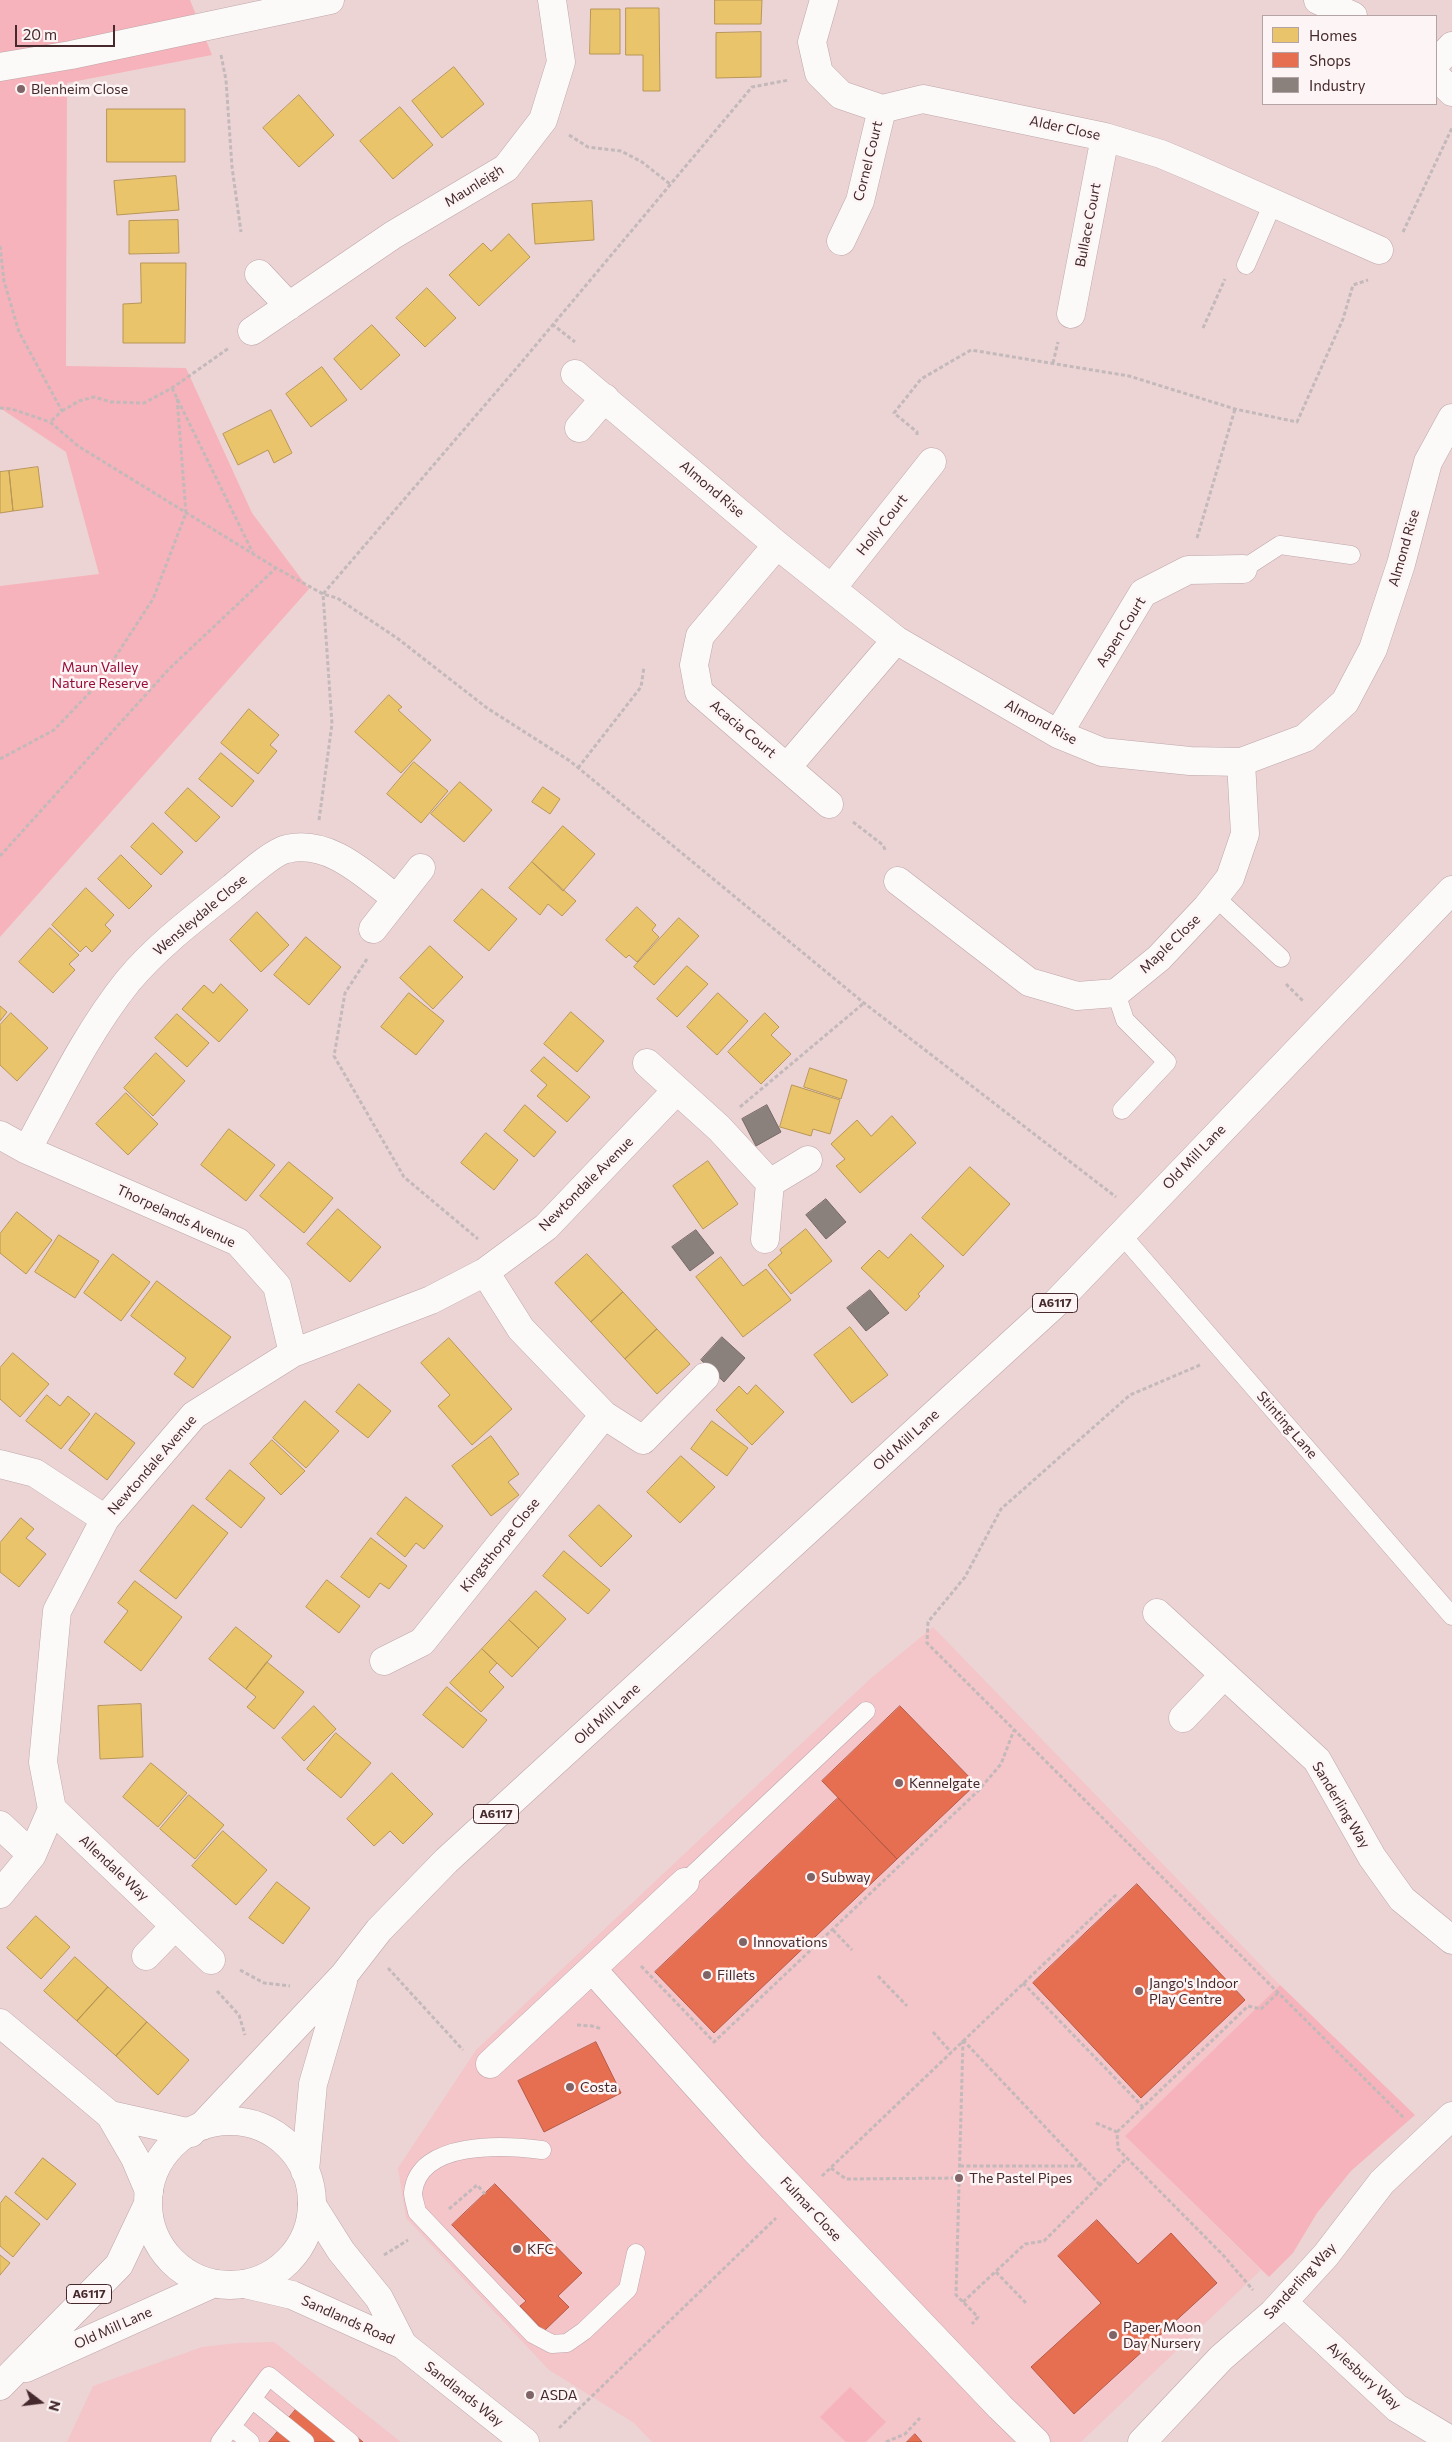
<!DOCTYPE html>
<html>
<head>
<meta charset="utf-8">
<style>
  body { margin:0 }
  #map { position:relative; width:1452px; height:2442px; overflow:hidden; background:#ecd4d5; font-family:Commissioner,sans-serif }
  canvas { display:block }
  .legend { position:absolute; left:1262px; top:15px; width:175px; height:90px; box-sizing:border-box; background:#fdf5f5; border:1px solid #b3a3a5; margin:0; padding:6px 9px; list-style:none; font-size:15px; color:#45292c }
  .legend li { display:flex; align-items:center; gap:10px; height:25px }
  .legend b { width:25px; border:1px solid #b3a3a5 }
  .north { position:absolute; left:15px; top:2377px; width:50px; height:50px; -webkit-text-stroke:4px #fdf5f5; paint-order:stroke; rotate:105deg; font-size:14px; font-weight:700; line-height:20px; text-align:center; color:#45292c }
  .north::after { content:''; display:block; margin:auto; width:18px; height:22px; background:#45292c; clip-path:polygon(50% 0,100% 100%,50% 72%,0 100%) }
  .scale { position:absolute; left:15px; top:25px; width:100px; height:22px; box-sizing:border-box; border:2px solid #45292c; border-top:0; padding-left:6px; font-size:15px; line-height:18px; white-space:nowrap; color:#45292c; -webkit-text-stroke:4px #fdf5f5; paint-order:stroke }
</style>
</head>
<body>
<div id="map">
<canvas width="1452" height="2442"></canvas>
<ul class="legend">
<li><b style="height:14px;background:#e9c46a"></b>Homes</li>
<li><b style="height:14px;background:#e76f51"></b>Shops</li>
<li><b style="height:14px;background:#8a817c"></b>Industry</li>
</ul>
<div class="north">N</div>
<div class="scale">20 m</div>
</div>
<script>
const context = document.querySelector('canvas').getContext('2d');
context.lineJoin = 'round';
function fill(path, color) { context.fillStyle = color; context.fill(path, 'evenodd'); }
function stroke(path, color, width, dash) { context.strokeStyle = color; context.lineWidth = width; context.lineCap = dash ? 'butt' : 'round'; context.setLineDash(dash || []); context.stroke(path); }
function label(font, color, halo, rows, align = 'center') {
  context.font = font + ' Commissioner,sans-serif'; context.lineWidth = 5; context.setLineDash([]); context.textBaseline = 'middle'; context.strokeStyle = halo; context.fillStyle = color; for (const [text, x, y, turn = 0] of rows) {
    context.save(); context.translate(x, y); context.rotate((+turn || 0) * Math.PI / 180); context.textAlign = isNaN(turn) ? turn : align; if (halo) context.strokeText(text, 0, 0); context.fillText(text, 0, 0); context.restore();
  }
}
const built = new Path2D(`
  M 933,1627 L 1280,1985 L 1125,2136 L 1261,2270 L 1081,2442 L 652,2442 L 634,2423 L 549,2370 L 406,2218 L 398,2168 L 476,2050 L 870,1679 Z
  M 274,2342 L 401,2442 L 67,2442 L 93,2386 L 202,2347 L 237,2343 Z`);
const green = new Path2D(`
  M 0,0 L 190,0 L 212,55 L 67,83 L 66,366 L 186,368 L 252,513 L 309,589 L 0,937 L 0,586 L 99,574 L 66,452 L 0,408 Z
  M 1280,1985 L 1415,2115 L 1351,2171 L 1317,2213 L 1293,2253 L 1269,2277 L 1125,2136 Z
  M 850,2387 L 886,2422 L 866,2442 L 846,2442 L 820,2417 Z`);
const homes = new Path2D(`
  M 715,0 L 762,0 L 761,24 L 715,24 Z
  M 626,8 L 659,8 L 660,91 L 643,91 L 643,55 L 626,55 Z
  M 591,9 L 620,9 L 620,54 L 590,54 Z
  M 761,32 L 761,77 L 716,78 L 716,33 Z
  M 454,67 L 484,104 L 442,138 L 412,101 Z
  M 299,95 L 334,135 L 299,167 L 263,128 Z
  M 400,107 L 433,145 L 393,179 L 360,141 Z
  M 107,109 L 185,109 L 185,162 L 107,162 Z
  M 176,176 L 179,210 L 117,215 L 114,181 Z
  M 592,201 L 594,240 L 535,244 L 532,204 Z
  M 178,220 L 179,253 L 129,254 L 129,221 Z
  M 509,234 L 530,257 L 479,306 L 449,275 L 483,243 L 491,251 Z
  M 141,263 L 186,263 L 185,343 L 123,343 L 123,304 L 141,303 Z
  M 427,288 L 456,318 L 425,347 L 396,318 Z
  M 372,325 L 400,355 L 361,390 L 334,359 Z
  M 322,367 L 347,400 L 311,427 L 286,394 Z
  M 271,410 L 292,453 L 274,463 L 268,450 L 238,465 L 223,434 Z
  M 38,467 L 43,507 L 13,511 L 9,471 Z
  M 9,471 L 13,511 L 0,513 L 0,472 Z
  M 389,695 L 402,707 L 398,710 L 431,740 L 401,773 L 355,732 Z
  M 249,709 L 279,735 L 270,745 L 277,751 L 258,774 L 221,743 Z
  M 221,753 L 254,781 L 232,807 L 199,779 Z
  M 414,762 L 448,791 L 421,823 L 387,794 Z
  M 460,782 L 492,810 L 464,842 L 431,814 Z
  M 543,787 L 560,799 L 550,814 L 532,802 Z
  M 188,788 L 220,817 L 196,842 L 165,813 Z
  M 153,823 L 183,852 L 161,875 L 131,847 Z
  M 563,826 L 595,854 L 563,891 L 532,862 Z
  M 121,855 L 152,886 L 129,909 L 98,879 Z
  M 532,862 L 576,901 L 562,916 L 548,904 L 540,915 L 509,888 Z
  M 86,888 L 114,915 L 105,925 L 111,931 L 92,952 L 86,946 L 80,952 L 52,925 Z
  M 482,889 L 517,919 L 489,951 L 454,921 Z
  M 637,907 L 656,925 L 652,930 L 659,937 L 637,962 L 629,955 L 626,958 L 606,940 Z
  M 257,912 L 289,945 L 261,972 L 230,940 Z
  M 679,918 L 699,936 L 654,985 L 634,967 Z
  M 50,928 L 79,955 L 69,964 L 75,970 L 53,993 L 19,962 Z
  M 306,937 L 341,967 L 309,1005 L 274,975 Z
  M 430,946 L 463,977 L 433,1009 L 400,978 Z
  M 687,966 L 708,984 L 677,1017 L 657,999 Z
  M 221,984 L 248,1010 L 219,1042 L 182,1009 L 204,985 L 213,993 Z
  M 409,993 L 444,1021 L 416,1055 L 381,1027 Z
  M 718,993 L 748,1021 L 717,1055 L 687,1027 Z
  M 0,1006 L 7,1012 L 0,1021 Z
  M 571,1012 L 604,1041 L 577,1072 L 544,1044 Z
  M 11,1013 L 48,1048 L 17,1081 L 0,1065 L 0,1025 Z
  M 765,1013 L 779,1027 L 771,1035 L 791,1054 L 761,1084 L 728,1052 Z
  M 177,1014 L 209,1043 L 187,1067 L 155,1038 Z
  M 156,1053 L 185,1081 L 153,1116 L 124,1088 Z
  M 544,1057 L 590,1097 L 567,1122 L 537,1096 L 547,1085 L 531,1071 Z
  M 810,1068 L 847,1080 L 841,1099 L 804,1087 Z
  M 792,1085 L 840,1100 L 830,1134 L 813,1129 L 811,1136 L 780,1127 Z
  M 126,1093 L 158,1124 L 128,1155 L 96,1124 Z
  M 525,1105 L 556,1132 L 534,1157 L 504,1131 Z
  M 892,1116 L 916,1143 L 860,1193 L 836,1166 L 845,1159 L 831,1144 L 857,1120 L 871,1136 Z
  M 229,1129 L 275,1165 L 246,1201 L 201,1165 Z
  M 486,1133 L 518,1160 L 494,1190 L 461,1163 Z
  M 708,1161 L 738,1204 L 703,1229 L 673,1186 Z
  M 289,1162 L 333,1198 L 304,1233 L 260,1196 Z
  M 970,1167 L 1010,1204 L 963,1256 L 922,1218 Z
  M 338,1209 L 381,1247 L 350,1282 L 307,1244 Z
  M 17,1212 L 52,1240 L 26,1274 L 0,1253 L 0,1234 Z
  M 806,1229 L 832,1261 L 791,1294 L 768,1265 L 782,1253 L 780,1250 Z
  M 911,1234 L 944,1266 L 918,1294 L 920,1296 L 906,1311 L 861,1268 L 879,1250 L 888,1258 Z
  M 59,1235 L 99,1261 L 75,1298 L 35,1272 Z
  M 113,1254 L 150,1282 L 121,1321 L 84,1293 Z
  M 587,1254 L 623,1292 L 591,1322 L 555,1283 Z
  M 721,1257 L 743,1286 L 766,1269 L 791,1300 L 743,1337 L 696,1277 Z
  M 157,1281 L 231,1337 L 193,1388 L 174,1374 L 186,1358 L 131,1316 Z
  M 623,1292 L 657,1329 L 625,1359 L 591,1322 Z
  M 850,1327 L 888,1375 L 852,1403 L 814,1355 Z
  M 657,1329 L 690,1364 L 657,1394 L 625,1359 Z
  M 449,1338 L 512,1409 L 472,1445 L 438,1406 L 450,1395 L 421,1363 Z
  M 13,1353 L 49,1384 L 20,1417 L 0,1399 L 0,1368 Z
  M 359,1384 L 391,1411 L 368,1438 L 336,1412 Z
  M 756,1385 L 784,1412 L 752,1445 L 716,1410 L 739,1386 L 747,1394 Z
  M 47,1395 L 60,1406 L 68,1396 L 90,1414 L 61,1449 L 26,1421 Z
  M 305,1401 L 339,1431 L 306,1468 L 273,1438 Z
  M 96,1413 L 135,1443 L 107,1480 L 69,1450 Z
  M 712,1421 L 748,1448 L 727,1476 L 691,1449 Z
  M 491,1436 L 519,1474 L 508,1482 L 519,1495 L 491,1516 L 452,1466 Z
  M 272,1440 L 305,1471 L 281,1495 L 250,1464 Z
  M 681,1456 L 715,1487 L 680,1523 L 647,1492 Z
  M 230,1470 L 265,1498 L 241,1528 L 206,1499 Z
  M 406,1497 L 443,1526 L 424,1549 L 416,1543 L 405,1557 L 377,1534 Z
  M 193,1505 L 228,1533 L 176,1599 L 140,1571 Z
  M 599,1505 L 632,1536 L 601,1567 L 569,1536 Z
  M 21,1518 L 34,1529 L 26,1538 L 46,1554 L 19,1587 L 0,1572 L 0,1543 Z
  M 371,1538 L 407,1566 L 389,1589 L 380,1583 L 369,1598 L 341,1577 Z
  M 564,1551 L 610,1590 L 588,1614 L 543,1576 Z
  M 327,1580 L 360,1606 L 339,1633 L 306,1607 Z
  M 135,1581 L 182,1617 L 141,1671 L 104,1642 L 128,1611 L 118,1603 Z
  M 536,1591 L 566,1619 L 539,1648 L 509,1620 Z
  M 509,1620 L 539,1648 L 512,1677 L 482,1649 Z
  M 236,1627 L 272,1656 L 246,1689 L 209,1659 Z
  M 482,1649 L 497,1663 L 489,1672 L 504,1687 L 481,1712 L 450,1683 Z
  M 267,1662 L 304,1692 L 274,1729 L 247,1707 L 256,1697 L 246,1689 Z
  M 447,1687 L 487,1720 L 463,1748 L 423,1715 Z
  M 141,1704 L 143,1757 L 100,1759 L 98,1706 Z
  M 314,1706 L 336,1729 L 304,1761 L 282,1738 Z
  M 336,1733 L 371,1763 L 341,1798 L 307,1769 Z
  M 151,1763 L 187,1793 L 158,1827 L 123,1797 Z
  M 392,1773 L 433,1814 L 403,1844 L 390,1831 L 374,1846 L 347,1819 Z
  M 189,1795 L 224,1825 L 195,1859 L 160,1829 Z
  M 223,1831 L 267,1870 L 236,1905 L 192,1866 Z
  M 277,1882 L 310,1908 L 283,1944 L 249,1918 Z
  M 36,1916 L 70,1947 L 41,1979 L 7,1948 Z
  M 75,1957 L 108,1987 L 77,2021 L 44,1991 Z
  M 108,1987 L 147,2022 L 116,2056 L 77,2021 Z
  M 147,2022 L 189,2060 L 158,2095 L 116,2056 Z
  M 43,2158 L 76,2184 L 47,2220 L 15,2193 Z
  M 6,2196 L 40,2224 L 13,2257 L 0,2246 L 0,2204 Z
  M 0,2255 L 10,2263 L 0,2275 Z`);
const shops = new Path2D(`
  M 900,1706 L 976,1784 L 897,1859 L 822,1781 Z
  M 838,1798 L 897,1859 L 714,2033 L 655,1972 Z
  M 1137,1884 L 1245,2000 L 1141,2098 L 1033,1983 Z
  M 596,2042 L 621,2093 L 544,2132 L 518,2081 Z
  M 495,2184 L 582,2273 L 558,2296 L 569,2307 L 544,2331 L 520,2306 L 526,2301 L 452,2225 Z
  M 1097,2220 L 1138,2264 L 1171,2233 L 1217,2283 L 1074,2414 L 1031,2367 L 1101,2303 L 1058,2256 Z
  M 307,2396 L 363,2442 L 269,2442 Z
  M 915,2434 L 922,2442 L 907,2442 Z`);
const industry = new Path2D(`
  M 767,1105 L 781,1132 L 756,1146 L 742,1119 Z
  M 826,1199 L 846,1222 L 826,1239 L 806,1215 Z
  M 696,1230 L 714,1253 L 690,1271 L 672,1247 Z
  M 870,1290 L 889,1313 L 866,1331 L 847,1308 Z
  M 722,1337 L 745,1358 L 724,1382 L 701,1360 Z`);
const path = new Path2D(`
  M 221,55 L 226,80 L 232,167 L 241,232
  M 569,135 L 588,147 L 621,151 L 642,162 L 670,184
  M 1403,232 L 1452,128
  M 0,246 L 4,281 L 19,332 L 62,411 L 50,422 L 78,446 L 276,568 L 323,594 L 337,598 L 397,638 L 487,708 L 570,761 L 864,1003 L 1116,1197
  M 552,324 L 575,342
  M 1203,328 L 1225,279
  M 1053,363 L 1058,342
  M 172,388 L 253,553
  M 0,408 L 12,409 L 50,422
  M 62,411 L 79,401 L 94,397 L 111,402 L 144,403 L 172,388 L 229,348
  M 917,435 L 917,432 L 894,413 L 921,379 L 971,350 L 1129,376 L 1235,409 L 1297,422 L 1343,319 L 1353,285 L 1368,280
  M 1197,538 L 1235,409
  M 0,759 L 54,730 L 97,685 L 153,599 L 186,513 L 177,397
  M 578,768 L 641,687 L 644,667
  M 319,820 L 332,724 L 323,594 L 515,370 L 752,87 L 789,80
  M 853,822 L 883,845 L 886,852
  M 0,856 L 169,669 L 276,568
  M 367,959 L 345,993 L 334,1056 L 404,1177 L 478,1239
  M 1286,984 L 1303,1001
  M 740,1107 L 864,1003
  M 1200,1365 L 1130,1395 L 1001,1509 L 965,1577 L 928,1622 L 927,1643 L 1405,2119
  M 833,1930 L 852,1950
  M 641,1966 L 714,2042 L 978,1791 L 1001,1764 L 1014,1730
  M 388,1968 L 463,2050
  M 240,1970 L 264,1983 L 290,1986
  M 878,1976 L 907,2006
  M 1023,1983 L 1143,2107
  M 217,1991 L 239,2015 L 245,2035
  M 577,2025 L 592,2026 L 602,2029
  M 933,2032 L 951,2052
  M 963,2040 L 956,2295 L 978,2317 L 972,2324
  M 963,2040 L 1100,2185
  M 1096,2123 L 1117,2132 L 1118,2149 L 1223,2255 L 1253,2290
  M 1117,2132 L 1248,2006 L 1261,2009 L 1278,1993
  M 960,2166 L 1081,2166
  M 831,2168 L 846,2179 L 959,2178
  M 822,2176 L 1118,1893
  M 449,2209 L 477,2185 L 485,2194
  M 384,2255 L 408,2240
  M 996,2272 L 1026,2303
  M 963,2302 L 1025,2244 L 1044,2241 L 1127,2158
  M 559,2428 L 776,2218
  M 886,2442 L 905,2434 L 920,2418`);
const lane = new Path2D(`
  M 1246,265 L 1273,203
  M 1243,569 L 1280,545 L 1351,555
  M 1215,897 L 1281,958
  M 1116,993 L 1125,1020 L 1167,1062 L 1122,1110
  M 1121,1234 L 1452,1616
  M 685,1882 L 866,1711
  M 542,2150 C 505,2145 418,2140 413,2193 C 413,2198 416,2206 417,2212 L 533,2334 L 552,2344 L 567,2343 L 584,2331 L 628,2289 L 636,2253
  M 252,2399 L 305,2442
  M 232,2427 L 250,2442
  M 220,2442 L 269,2376 L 350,2442`);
const street = new Path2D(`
  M 824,0 L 812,42 L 819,73 L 841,95 L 882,109 L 923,99 L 1105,137 L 1161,154 L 1192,167 L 1379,250
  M 1318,0 L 1353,16
  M 1436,63 L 1452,46
  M 0,67 L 71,55 L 330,0
  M 1436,76 L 1452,92
  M 841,241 L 860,201 L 882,109
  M 259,274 L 289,306
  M 1071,314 L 1105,137
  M 252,331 L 393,235 L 506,168 L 543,120 L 561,62 L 552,0
  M 575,374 L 777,545 L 896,640 L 1058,734 L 1102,752 L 1190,761 L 1241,762 L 1305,738 L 1345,702 L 1373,649 L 1401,564 L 1428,462 L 1452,418
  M 579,428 L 605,398
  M 777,545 L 700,636 L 694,665 L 699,692 L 829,804
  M 832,588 L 932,462
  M 1058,734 L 1143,593 L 1188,570 L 1243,569
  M 788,766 L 896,640
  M 898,881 L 1029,982 L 1077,996 L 1116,993 L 1159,958 L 1207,907 L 1230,878 L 1245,834 L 1241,762
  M 373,929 L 421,868
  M 647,1063 L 719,1128 L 770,1183 L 765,1239
  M 0,1135 L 27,1150 L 238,1242 L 277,1286 L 293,1353
  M 27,1150 C 58,1093 87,1032 128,981 C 158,945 196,917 232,888 C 243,879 274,851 287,849 C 330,839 366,876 397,899
  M 770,1183 L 808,1160
  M 485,1272 L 521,1329 L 604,1415 L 643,1440 L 705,1377
  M 0,1464 L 35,1473 L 105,1519
  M 1157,1613 L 1317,1760 L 1372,1857 L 1402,1899 L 1452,1940
  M 384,1661 L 422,1642 L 604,1415
  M 1183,1718 L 1224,1675
  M 52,1809 L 211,1960
  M 0,1825 L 32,1855
  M 0,1894 L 32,1855 L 52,1809 L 43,1762 L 57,1611 L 105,1519 L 194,1415 L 293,1353 L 431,1300 L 485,1272 L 546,1227 L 677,1090
  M 146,1956 L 175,1926
  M 592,1969 L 753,2148 L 1000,2407 L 1036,2442
  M 0,2023 L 110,2115 L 135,2158 L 149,2191
  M 490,2064 L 685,1882
  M 110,2115 L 191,2133
  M 1283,2302 L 1397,2408 L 1452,2441
  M 1142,2442 L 1221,2358 L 1273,2313 L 1326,2255 L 1382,2182 L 1452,2116`);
const secondary = new Path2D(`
  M 312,2205 L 341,2251 L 379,2298 L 403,2345
  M 245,2284 L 292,2295 L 403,2345 L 525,2442`);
const primary = new Path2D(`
  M148 2203a82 82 0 1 1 164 0a82 82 0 1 1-164 0Z
  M 202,2126 L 344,1975 L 379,1930 L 446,1861 L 1055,1304 L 1452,890
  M 305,2171 L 313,2084 L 343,1981
  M 26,2368 L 212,2284
  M 0,2386 L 119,2265 L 148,2204`);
const markers = [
  [21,89,5,"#7f6567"],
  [899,1783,5,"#7f6567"],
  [811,1877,5,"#7f6567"],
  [743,1942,5,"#7f6567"],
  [707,1975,5,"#7f6567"],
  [1139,1991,5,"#7f6567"],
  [570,2087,5,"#7f6567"],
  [959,2178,5,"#7f6567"],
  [517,2249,5,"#7f6567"],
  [1113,2335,5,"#7f6567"],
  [530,2395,5,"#7f6567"]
];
const shields = [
  [1055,1303,45],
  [496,1814,45],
  [89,2294,45]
];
const shieldNames = [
  ["A6117",1055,1303],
  ["A6117",496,1814],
  ["A6117",89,2294]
];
const poiNames = [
  ["Blenheim Close",31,89],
  ["Kennelgate",909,1783],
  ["Subway",821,1877],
  ["Innovations",753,1942],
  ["Fillets",717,1975],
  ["Jango's Indoor",1149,1983],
  ["Play Centre",1149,1999],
  ["Costa",580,2087],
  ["The Pastel Pipes",969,2178],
  ["KFC",527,2249],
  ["Paper Moon",1123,2327],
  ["Day Nursery",1123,2343],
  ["ASDA",540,2395]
];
const streetNames = [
  ["Alder Close",1065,128,12],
  ["Cornel Court",868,161,-76],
  ["Maunleigh",474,186,-32],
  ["Bullace Court",1088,225,-79],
  ["Almond Rise",712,489,40],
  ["Holly Court",882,525,-52],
  ["Almond Rise",1404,548,-74],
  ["Aspen Court",1121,632,-58],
  ["Almond Rise",1041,722,28],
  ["Acacia Court",743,729,40],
  ["Wensleydale Close",200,915,-40],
  ["Maple Close",1170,944,-44],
  ["Old Mill Lane",1194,1157,-46],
  ["Newtondale Avenue",586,1184,-45],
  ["Thorpelands Avenue",176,1216,25],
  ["Stinting Lane",1287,1425,49],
  ["Old Mill Lane",906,1440,-42],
  ["Newtondale Avenue",152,1465,-49],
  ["Kingsthorpe Close",500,1545,-51],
  ["Old Mill Lane",607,1714,-42],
  ["Sanderling Way",1341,1805,59],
  ["Allendale Way",114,1868,43],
  ["Fulmar Close",811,2209,47],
  ["Sanderling Way",1300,2281,-47],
  ["Sandlands Road",348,2320,24],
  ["Old Mill Lane",113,2328,-24],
  ["Aylesbury Way",1364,2376,42],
  ["Sandlands Way",464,2394,38]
];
const parkNames = [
  ["Maun Valley",100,667],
  ["Nature Reserve",100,683]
];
fill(built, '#f4c5c9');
fill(green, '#f6b3bb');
fill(homes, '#e9c46a');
stroke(homes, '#b89657', 1);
fill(shops, '#e76f51');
stroke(shops, '#b65a46', 1);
fill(industry, '#8a817c');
stroke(industry, '#756764', 1);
stroke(lane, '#bea6a9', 19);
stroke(street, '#bea6a9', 29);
stroke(secondary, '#bea6a9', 29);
stroke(primary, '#bea6a9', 29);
stroke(path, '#c4b9ba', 3, [4, 2.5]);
stroke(lane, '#fcf9f9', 18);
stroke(street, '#fcf9f9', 28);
stroke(secondary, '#fcf9f9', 28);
stroke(primary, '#fcf9f9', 28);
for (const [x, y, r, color] of markers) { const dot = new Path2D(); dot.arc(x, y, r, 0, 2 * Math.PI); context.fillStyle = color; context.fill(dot); stroke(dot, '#fdf5f5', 2); }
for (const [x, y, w] of shields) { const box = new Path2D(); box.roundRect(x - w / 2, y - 9.5, w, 19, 4); context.fillStyle = '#fdf5f5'; context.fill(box); stroke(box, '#45292c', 1); }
label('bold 12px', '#45292c', null, shieldNames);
label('14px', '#45292c', '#fdf5f5', poiNames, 'left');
label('14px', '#45292c', '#fdf5f5', streetNames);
label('14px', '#990d3a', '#fdf5f5', parkNames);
</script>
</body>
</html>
